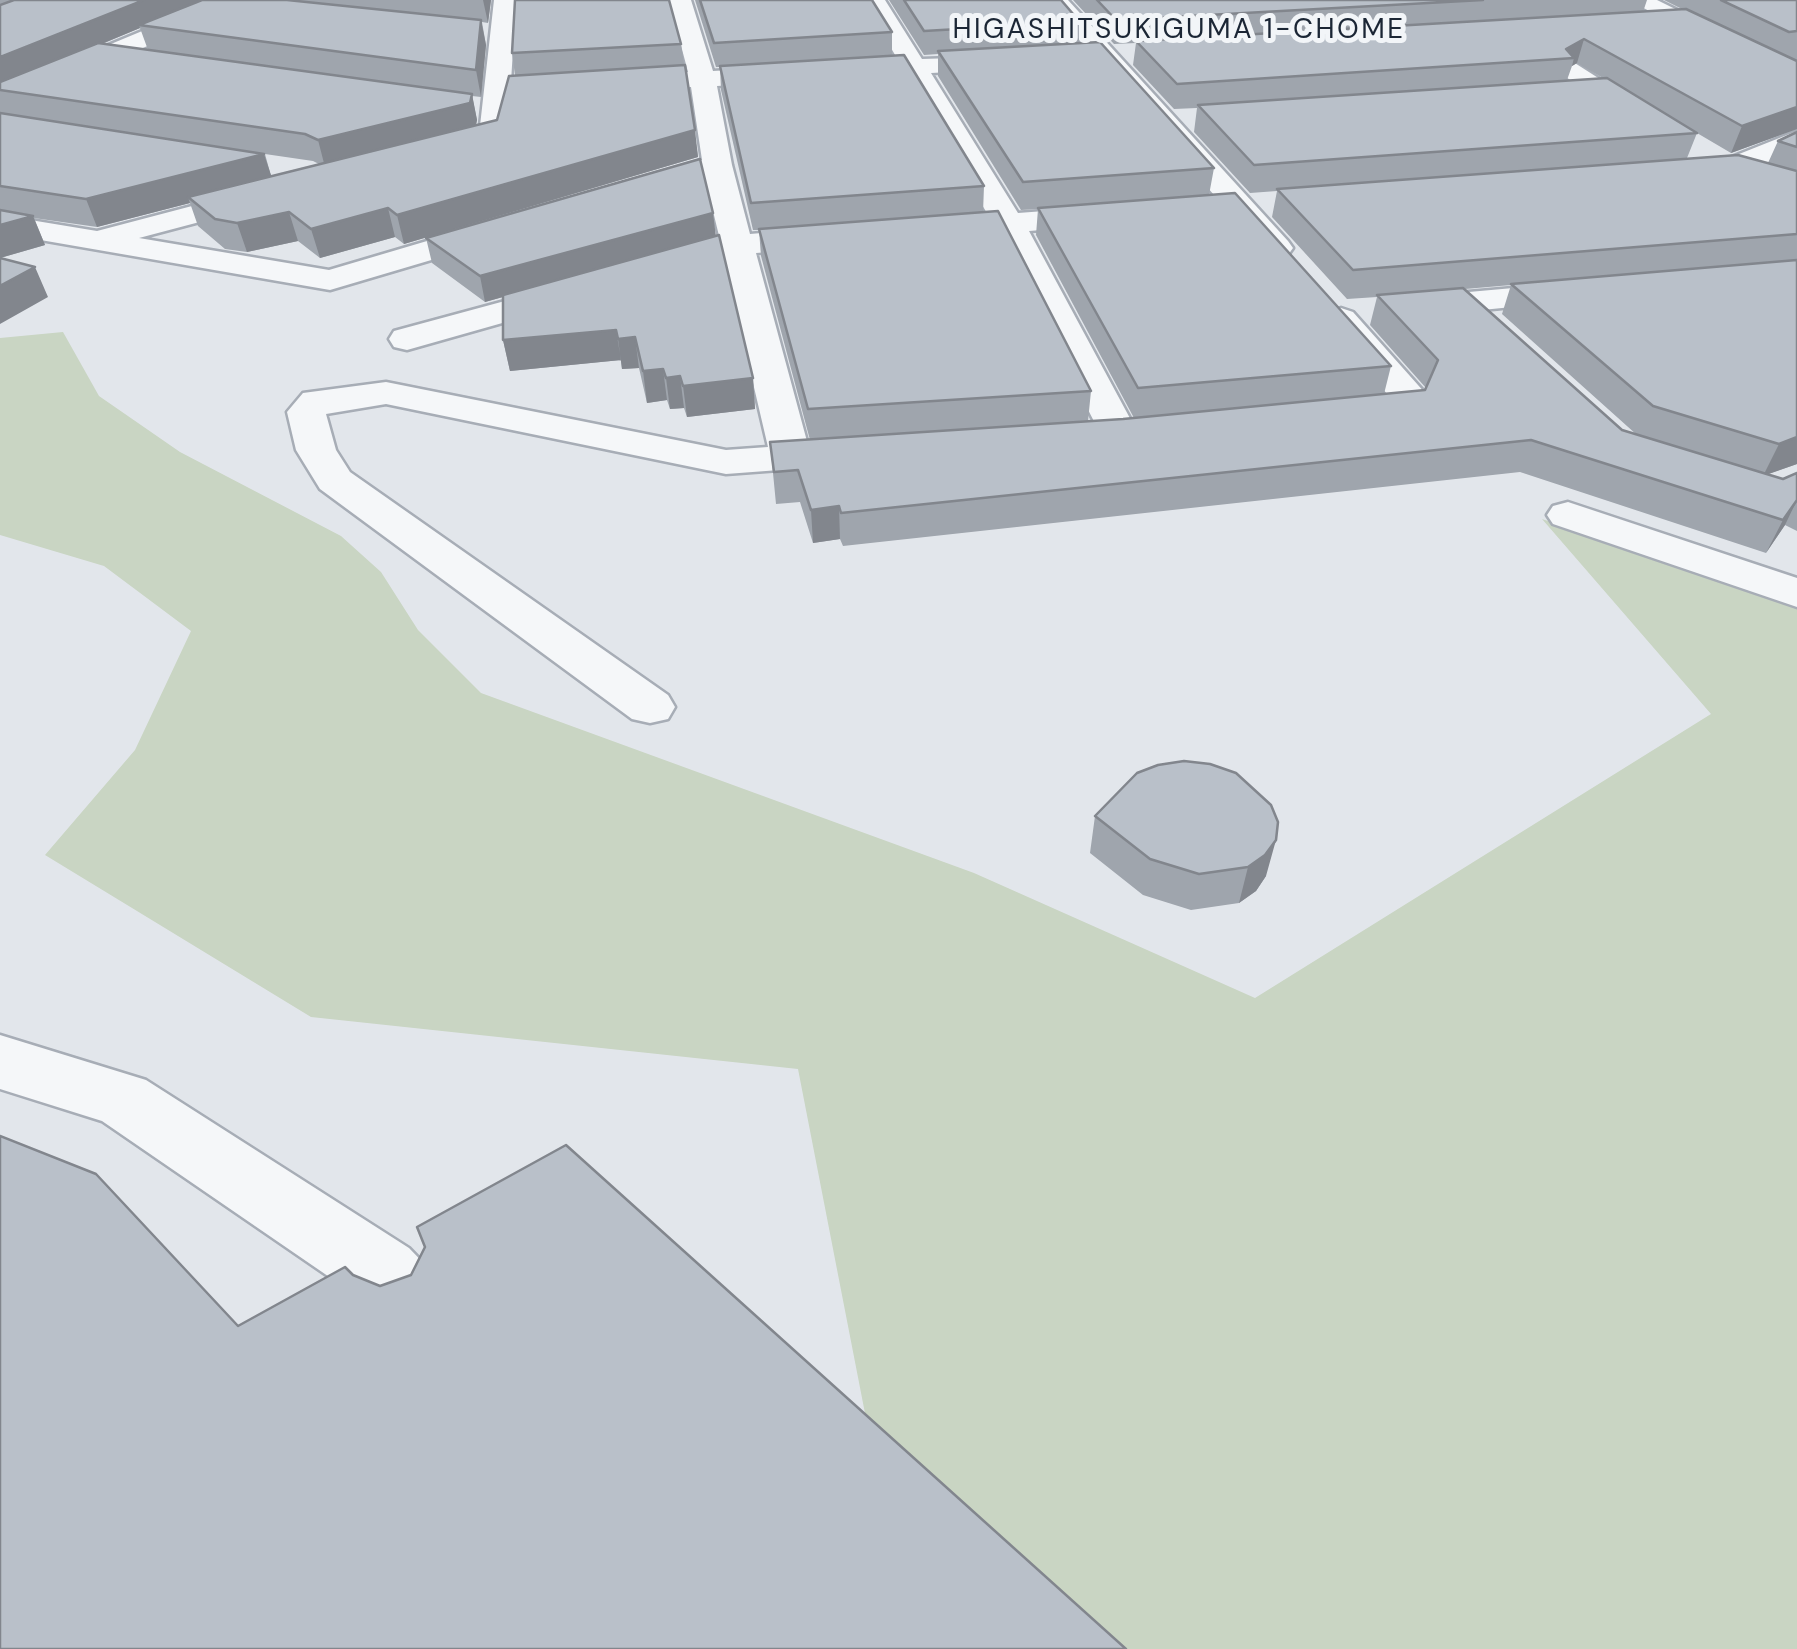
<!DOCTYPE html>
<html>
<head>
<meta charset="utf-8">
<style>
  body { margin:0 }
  canvas { display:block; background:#e2e6eb }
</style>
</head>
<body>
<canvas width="1797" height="1649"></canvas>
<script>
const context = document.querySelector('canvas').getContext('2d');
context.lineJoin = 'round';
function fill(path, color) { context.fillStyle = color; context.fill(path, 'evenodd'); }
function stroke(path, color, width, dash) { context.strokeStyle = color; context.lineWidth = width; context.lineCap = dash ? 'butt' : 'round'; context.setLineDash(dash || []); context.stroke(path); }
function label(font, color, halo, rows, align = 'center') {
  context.font = font + ' "DM Sans",sans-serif'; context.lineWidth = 10; context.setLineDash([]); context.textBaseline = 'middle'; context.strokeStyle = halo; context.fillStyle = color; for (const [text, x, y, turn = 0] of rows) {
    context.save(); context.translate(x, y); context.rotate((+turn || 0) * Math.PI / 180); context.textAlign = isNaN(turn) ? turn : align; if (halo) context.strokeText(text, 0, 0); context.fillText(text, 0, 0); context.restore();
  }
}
const green = new Path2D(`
  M 63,332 L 99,396 L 180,452 L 341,536 L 381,572 L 418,630 L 481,693 L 974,873 L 1255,998 L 1711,714 L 1542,519 L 1797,606 L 1797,1649 L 0,1649 L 0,1177 L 278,1381 L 877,1475 L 798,1069 L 311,1017 L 45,855 L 135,750 L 191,631 L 104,566 L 0,535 L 0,338 Z`);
const minor = new Path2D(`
  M 217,0 L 248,0 L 245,5 L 0,108 L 0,90 Z
  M 494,0 L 516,0 L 511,82 L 688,72 L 669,0 L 691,0 L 713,71 L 898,60 L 863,0 L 885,0 L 922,59 L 1019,56 L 1023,61 L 1019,66 L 1010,69 L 931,73 L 1018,213 L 1112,206 L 1123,208 L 1128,215 L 1123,222 L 1112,224 L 1029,231 L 1139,435 L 1133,443 L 1119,447 L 1105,443 L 998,233 L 928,239 L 917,236 L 912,229 L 917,222 L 988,215 L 906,75 L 717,86 L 732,165 L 750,234 L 833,227 L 844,230 L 849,237 L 844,244 L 833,247 L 756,253 L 808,445 L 845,443 L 859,446 L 865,455 L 859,464 L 726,474 L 386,404 L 326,414 L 336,450 L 350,472 L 668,695 L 675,707 L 668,719 L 650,723 L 632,719 L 320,489 L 296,450 L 287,412 L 303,393 L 386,382 L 726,450 L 768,447 L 724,259 L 652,279 L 640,276 L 635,269 L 640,262 L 720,240 L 705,178 L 633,199 L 622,196 L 618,190 L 622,184 L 702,160 L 691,87 L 510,98 L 504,132 L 484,132 L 480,126 Z
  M 1045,0 L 1068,0 L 1288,241 L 1293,248 L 1288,255 L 1266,255 Z
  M 1449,0 L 1476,0 L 1661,118 L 1657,124 L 1637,124 Z
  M 1628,0 L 1657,0 L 1797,69 L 1797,87 Z
  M 1797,131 L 1797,149 C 1757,167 1715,189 1671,178 L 1666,172 L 1671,166 L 1724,160 Z
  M 268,186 L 279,189 L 283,195 L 279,201 L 139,238 L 329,270 L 498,220 L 509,223 L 514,230 L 509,237 L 330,290 L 0,233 L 0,215 L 97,231 Z
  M 575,282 L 587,285 L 592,292 L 587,299 L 407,350 L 394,347 L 389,339 L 394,331 Z
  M 1580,282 L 1592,285 L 1597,292 L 1592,299 L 1402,318 L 1390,315 L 1385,308 L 1390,301 L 1402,298 Z
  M 1341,308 L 1353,312 L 1426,394 L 1416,418 L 1345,427 L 1331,423 L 1325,415 L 1331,407 L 1386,400 L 1388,395 L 1323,319 L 1329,312 Z
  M 1568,502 L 1797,578 L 1797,607 L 1553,524 L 1547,515 L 1553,506 Z
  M 0,1035 L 146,1080 L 409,1248 L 438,1278 L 449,1303 L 438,1328 L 412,1338 L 386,1328 L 357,1296 L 102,1121 L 0,1089 Z`);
const wall = new Path2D(`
  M 0,0 L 491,0 L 488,23 L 482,22 L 486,45 L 481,97 L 472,96 L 477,120 L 476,125 L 497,120 L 515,75 L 512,53 L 681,44 L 698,157 L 404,244 L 395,237 L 320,258 L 298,241 L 247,252 L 225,249 L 198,226 L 190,203 L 97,227 L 34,218 L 45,245 L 0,258 ZM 140,28 L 148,50 L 102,44 ZM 265,154 L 313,161 L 319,164 L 271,176 Z
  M 695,0 L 872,0 L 892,32 L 892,56 L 984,186 L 983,213 L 1091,391 L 1088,421 L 1134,418 L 1036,235 L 1038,209 L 1021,210 L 938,76 L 938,54 L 924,55 L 889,0 L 1061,0 L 1080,22 L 1079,43 L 1214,168 L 1209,195 L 1391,366 L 1384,394 L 1425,390 L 1426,388 L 1370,325 L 1377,297 L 1347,299 L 1272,217 L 1277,191 L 1250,193 L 1194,132 L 1197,108 L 1174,109 L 1133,65 L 1136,43 L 1114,44 L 1073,0 L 1647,0 L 1643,12 L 1684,10 L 1664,0 L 1797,0 L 1797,129 L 1731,153 L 1697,133 L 1687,158 L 1768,163 L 1778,141 L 1797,132 L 1797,464 L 1768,474 L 1783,479 L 1797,473 L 1797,531 L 1785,525 L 1766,553 L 1520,472 L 843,546 L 840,539 L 813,543 L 800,502 L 776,504 L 770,442 L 810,440 L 761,256 L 759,230 L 753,230 L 721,90 L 720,67 L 716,67 ZM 1577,63 L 1603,78 L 1567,80 L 1572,66 ZM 1511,285 L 1502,314 L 1637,435 L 1622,430 L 1465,289 Z
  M 715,236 L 753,378 L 755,409 L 687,417 L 684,408 L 670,409 L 667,400 L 647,403 L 639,368 L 622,369 L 621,360 L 510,371 L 503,340 L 503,297 L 485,302 L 432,263 L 426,238 Z
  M 1158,765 L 1266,876 L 1256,891 L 1239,903 L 1191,910 L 1143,895 L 1090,853 L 1095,816 Z`);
const shadedWall = new Path2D(`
  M 144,0 L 208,0 L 139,25 L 140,28 L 0,86 L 0,57 Z
  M 483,0 L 491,0 L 488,23 Z
  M 481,20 L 486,45 L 481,97 L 476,70 Z
  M 1584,39 L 1577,63 L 1572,66 L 1574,58 L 1566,49 Z
  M 472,94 L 477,120 L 475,129 L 325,167 L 318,140 Z
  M 1797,107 L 1797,129 L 1731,153 L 1742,126 Z
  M 695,130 L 698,157 L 404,244 L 397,215 Z
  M 264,154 L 273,181 L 188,197 L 190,203 L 97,227 L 86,199 Z
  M 388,208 L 395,237 L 320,258 L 311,229 Z
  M 289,212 L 298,241 L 247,252 L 237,223 Z
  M 713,213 L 716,237 L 485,302 L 480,276 Z
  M 33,216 L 45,245 L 0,258 L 0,225 Z
  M 35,267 L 48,297 L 0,324 L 0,286 Z
  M 616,330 L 621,360 L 510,371 L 503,340 Z
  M 635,337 L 639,368 L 622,369 L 618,339 Z
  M 663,369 L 667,400 L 647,403 L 643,371 Z
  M 680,376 L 684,408 L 670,409 L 666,378 Z
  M 753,378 L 755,409 L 687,417 L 683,386 Z
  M 1797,437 L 1797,464 L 1763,476 L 1779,444 Z
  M 1797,500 L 1785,525 L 1766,553 L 1783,520 Z
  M 839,506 L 840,539 L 813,543 L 811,510 Z
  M 1276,840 L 1266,876 L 1256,891 L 1239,903 L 1248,867 Z`);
const building = new Path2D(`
  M 14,0 L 144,0 L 0,57 L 0,5 Z
  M 202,0 L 287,0 L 481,20 L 476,70 L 139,25 Z
  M 515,0 L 669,0 L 681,44 L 512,53 Z
  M 700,0 L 872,0 L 892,32 L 714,43 Z
  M 904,0 L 1061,0 L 1080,22 L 924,31 Z
  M 1097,0 L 1483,0 L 1116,20 Z
  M 1721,0 L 1797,0 L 1797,31 L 1789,32 Z
  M 1686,9 L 1797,61 L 1797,107 L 1742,126 L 1584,39 L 1566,49 L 1574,58 L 1177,84 L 1136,41 Z
  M 1100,42 L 1214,168 L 1023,182 L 938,51 Z
  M 98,43 L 472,94 L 470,103 L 318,140 L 305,134 L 0,90 L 0,82 Z
  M 904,55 L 984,186 L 751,203 L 720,66 Z
  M 685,65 L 695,130 L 397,215 L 388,208 L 311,229 L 289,212 L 237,223 L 215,219 L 188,197 L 497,120 L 509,76 Z
  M 1607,78 L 1697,133 L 1254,165 L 1198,105 Z
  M 0,113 L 264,154 L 86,199 L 0,186 Z
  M 1797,132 L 1797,147 L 1778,141 Z
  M 1738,155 L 1797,171 L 1797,234 L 1353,270 L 1277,189 Z
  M 700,159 L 713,213 L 480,276 L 426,238 Z
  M 1235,193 L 1391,366 L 1138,388 L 1038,208 Z
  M 0,210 L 33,216 L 0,225 Z
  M 998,211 L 1091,391 L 808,409 L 759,229 Z
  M 719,235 L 753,378 L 683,386 L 680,376 L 666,378 L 663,369 L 643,371 L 635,337 L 618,339 L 616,330 L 503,340 L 503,295 Z
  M 0,258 L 35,267 L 0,286 Z
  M 1797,260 L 1797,437 L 1779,444 L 1653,406 L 1511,284 Z
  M 1463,288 L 1622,430 L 1783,479 L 1797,473 L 1797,500 L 1783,520 L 1531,440 L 841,513 L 839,506 L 811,510 L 798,470 L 774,472 L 770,442 L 1123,419 L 1425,390 L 1438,360 L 1377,295 Z
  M 1184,761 L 1210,764 L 1236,773 L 1271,805 L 1278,822 L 1276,840 L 1265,855 L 1248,867 L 1199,874 L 1150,859 L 1095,816 L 1137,773 L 1158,765 Z
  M 0,1136 L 96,1174 L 238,1326 L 345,1267 L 353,1275 L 380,1286 L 411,1275 L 425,1247 L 417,1227 L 566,1145 L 1126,1649 L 0,1649 Z`);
const farNeighbourhoodnames = [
  ["HIGASHITSUKIGUMA 1-CHOME",1179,31]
];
fill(green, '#c9d5c3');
stroke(minor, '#a7adb6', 5);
fill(minor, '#f5f7f9');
fill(wall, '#9fa5ad');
fill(shadedWall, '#82868d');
fill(building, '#b9c0c9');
stroke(building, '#82868d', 2.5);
context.letterSpacing = '2.5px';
label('28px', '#1b2635', '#f2f5f8', farNeighbourhoodnames);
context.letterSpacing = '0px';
</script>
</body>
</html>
